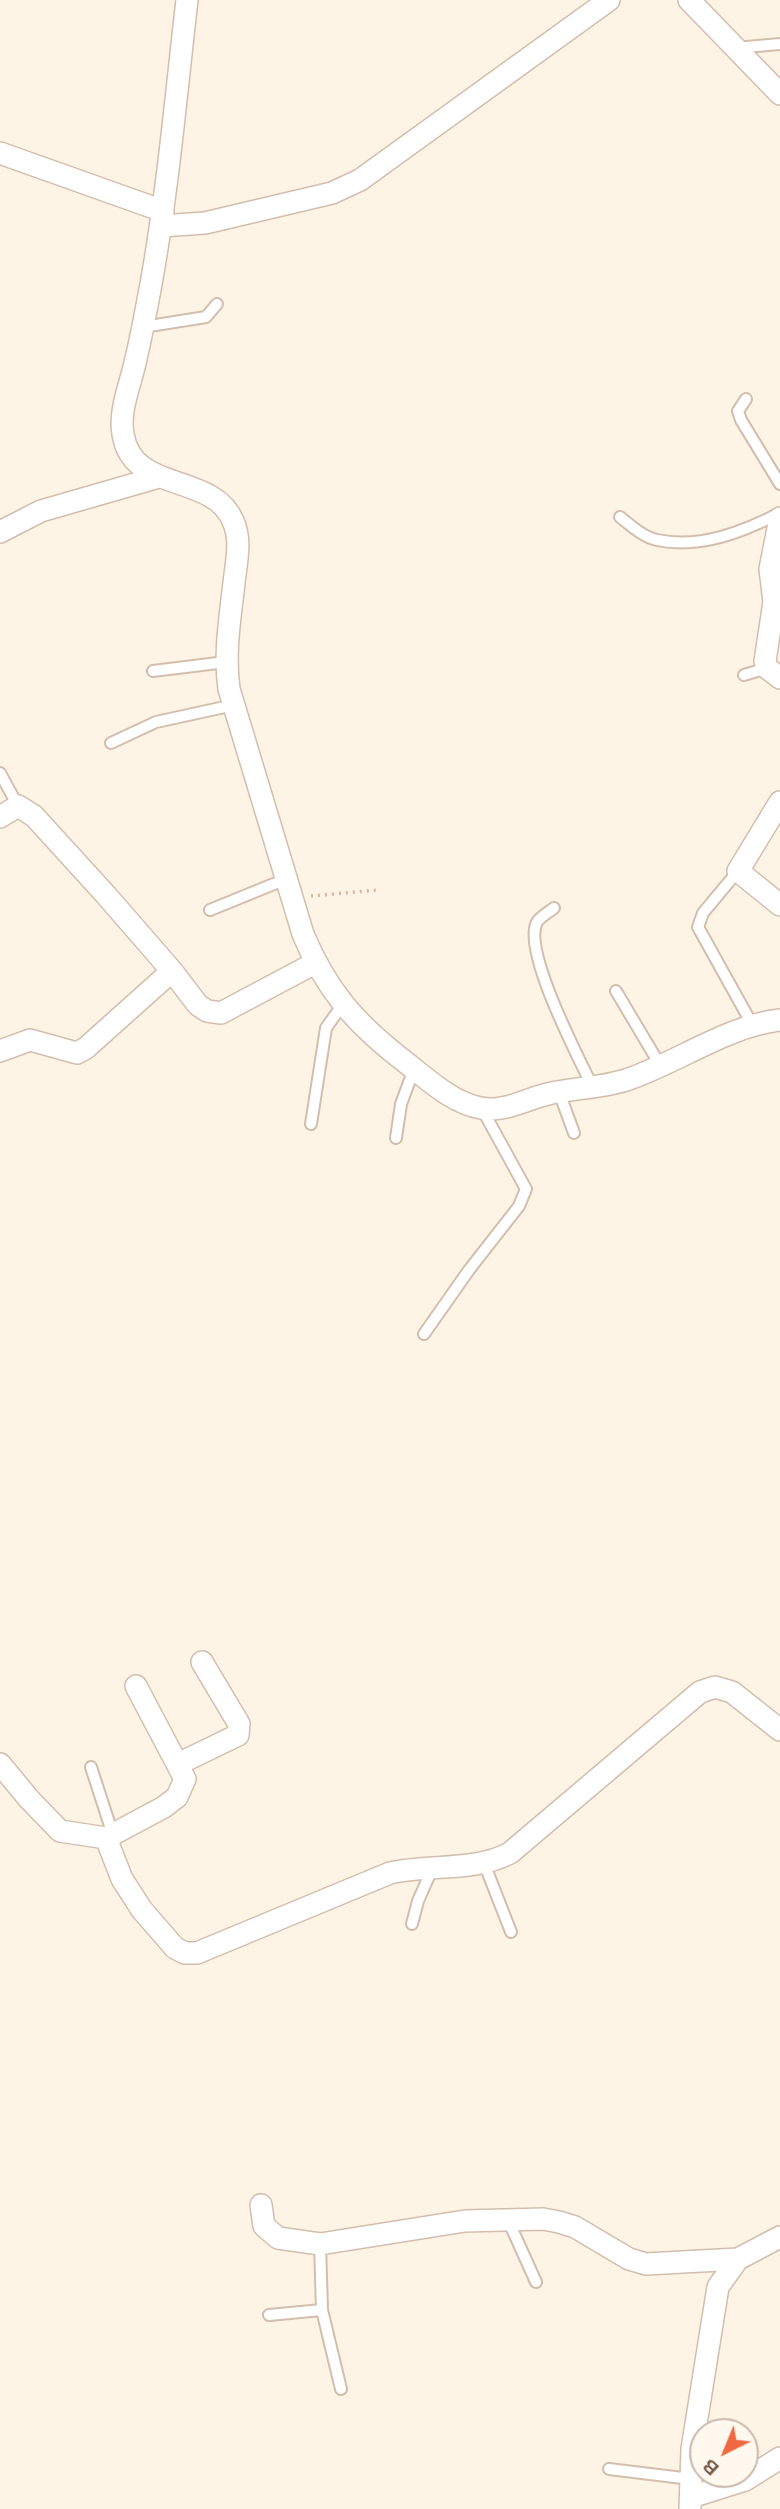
<!DOCTYPE html>
<html>
<head>
<meta charset="utf-8">
<style>
  body { margin:0 }
  #map { position:relative; width:780px; height:2509px; overflow:hidden; background:#fef4e6; font-family:Arial,sans-serif }
  canvas { display:block }
  .north { position:absolute; left:689px; top:2418px; width:70px; height:70px; box-sizing:border-box; background:#fff8ee; border:2px solid #c9b9ac; border-radius:50%; rotate:223deg; font-size:19px; font-weight:700; line-height:28px; text-align:center; color:#795a48 }
  .north::after { content:''; display:block; margin:auto; width:24px; height:32px; background:#f06943; clip-path:polygon(50% 0,100% 100%,50% 72%,0 100%) }
</style>
</head>
<body>
<div id="map">
<canvas width="780" height="2509"></canvas>
<div class="north">B</div>
</div>
<script>
const context = document.querySelector('canvas').getContext('2d');
context.lineJoin = 'round';
function stroke(path, color, width, dash) { context.strokeStyle = color; context.lineWidth = width; context.lineCap = dash ? 'butt' : 'round'; context.setLineDash(dash || []); context.stroke(path); }
const path = new Path2D(`
  M 311,896 L 378,890`);
const service = new Path2D(`
  M 735,48 L 780,44
  M 143,327 L 206,317 L 217,304
  M 746,399 L 738,411 L 741,420 L 780,484
  M 620,517 C 630,525 643,537 657,540 C 700,549 743,532 780,513
  M 153,671 L 226,662
  M 744,675 L 767,668
  M 111,743 L 156,722 L 234,705
  M 0,773 L 18,806
  M 738,871 L 703,913 L 698,927 L 753,1026
  M 554,908 C 549,912 540,917 537,922 C 522,950 578,1056 592,1086
  M 210,910 L 286,879
  M 616,991 L 660,1065
  M 559,1092 L 574,1133
  M 311,1124 L 326,1028 L 343,1004
  M 396,1138 L 401,1104 L 414,1069
  M 424,1334 L 469,1270 L 519,1206 L 526,1189 L 482,1109
  M 91,1767 L 113,1835
  M 484,1863 L 511,1932
  M 412,1924 L 418,1901 L 433,1867
  M 508,2220 L 536,2282
  M 320,2244 L 322,2310 L 341,2389
  M 269,2315 L 322,2310
  M 609,2469 L 691,2479`);
const minor = new Path2D(`
  M 187,0 C 176,95 168,190 151,284 C 146,311 141,339 134,367 C 129,388 119,412 123,434 C 132,494 213,472 233,521 C 242,540 236,563 234,583 C 230,619 224,653 229,689 L 303,934 C 326,990 356,1024 404,1061 C 426,1078 452,1103 481,1108 C 503,1113 526,1099 548,1094 C 573,1088 601,1088 626,1080 C 677,1063 727,1026 780,1020
  M 689,0 L 780,94
  M 0,153 L 163,211
  M 161,226 L 205,223 L 332,193 L 360,180 L 609,0
  M 780,518 L 770,569 L 774,602 L 765,661 L 767,668 L 780,678
  M 0,532 L 41,511 L 159,477
  M 780,802 L 738,871 L 780,905
  M 0,817 L 18,806 L 34,816 L 106,895 L 172,971 L 198,1005 L 207,1011 L 221,1013 L 315,963
  M 0,1051 L 30,1040 L 77,1053 L 86,1048 L 172,971
  M 0,1764 L 29,1799 L 60,1831 L 106,1838 L 164,1807 L 177,1797 L 185,1779 L 136,1686
  M 178,1764 L 238,1735 L 239,1724 L 202,1662
  M 106,1838 L 122,1879 L 142,1910 L 175,1948 L 185,1953 L 197,1953 L 390,1873 C 429,1864 474,1872 510,1853 L 700,1692 L 715,1687 L 732,1692 L 780,1730
  M 261,2205 L 264,2226 L 278,2238 L 320,2244 L 465,2221 L 543,2219 L 559,2222 L 575,2227 L 629,2259 L 646,2264 L 738,2259
  M 691,2497 L 745,2480 L 780,2458
  M 690,2509 L 692,2449 L 718,2287 L 738,2259 L 780,2237`);
stroke(service, '#d3bead', 14);
stroke(minor, '#d3bead', 24);
stroke(path, '#dbb59e', 3.5, [2, 5]);
stroke(service, '#fff', 10);
stroke(minor, '#fff', 21);
</script>
</body>
</html>
